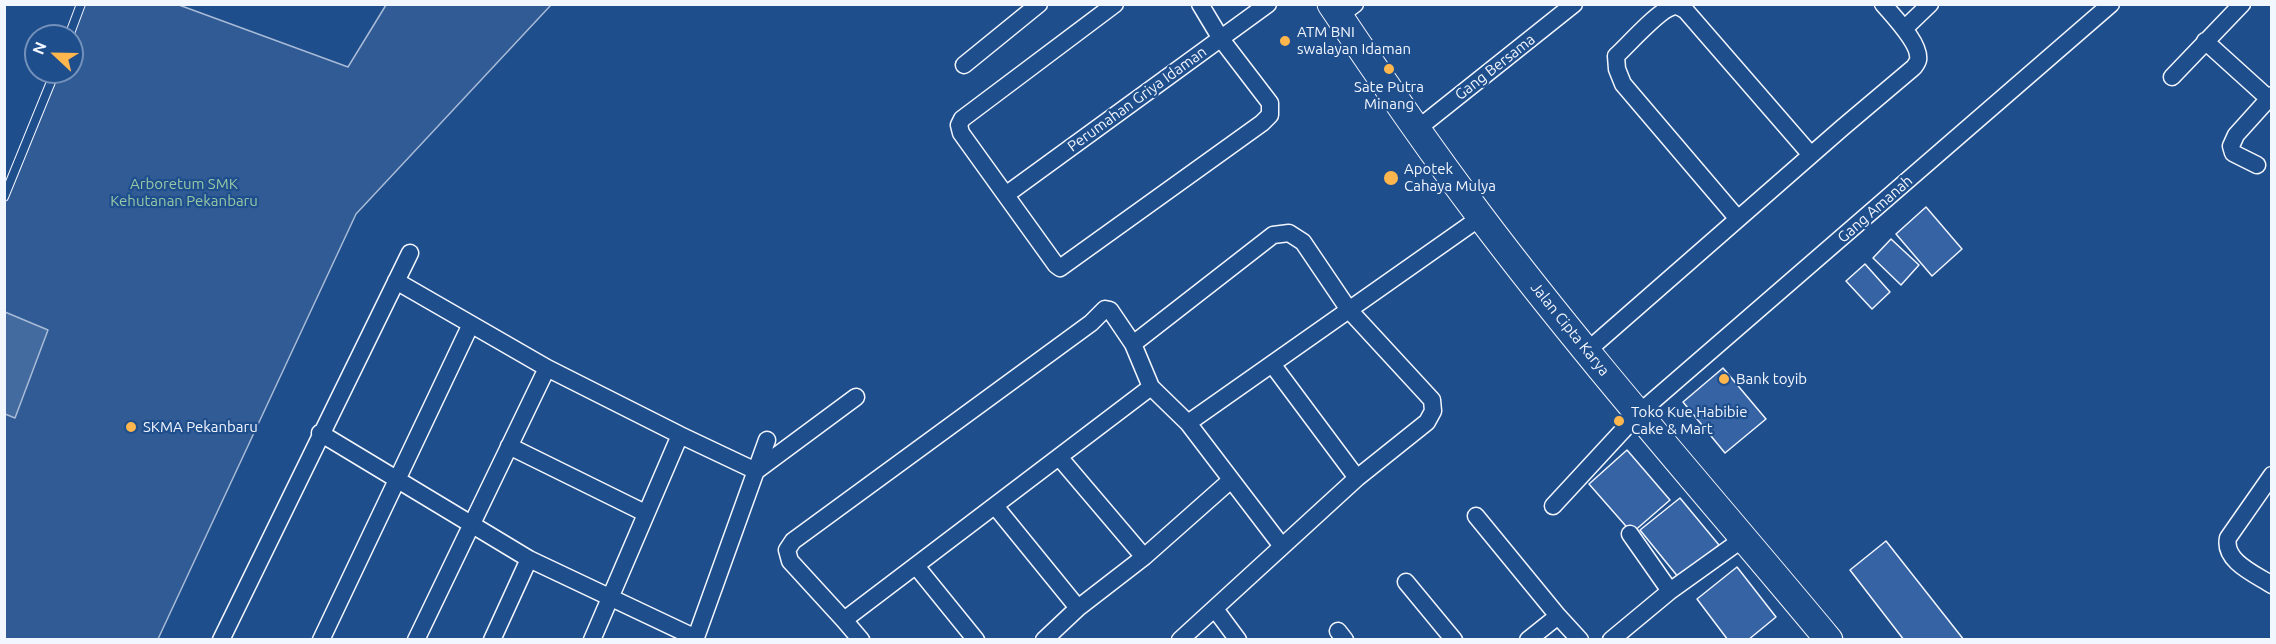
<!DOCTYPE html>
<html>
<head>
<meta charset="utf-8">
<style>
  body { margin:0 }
  #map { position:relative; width:2276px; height:644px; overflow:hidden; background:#1f4e8c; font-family:Ubuntu,sans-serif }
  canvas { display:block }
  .frame { position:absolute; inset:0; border:6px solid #f2f6ff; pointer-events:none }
  .north { position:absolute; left:24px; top:24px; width:60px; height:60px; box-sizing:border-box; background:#1f4e8c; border:2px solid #7391ba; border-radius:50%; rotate:292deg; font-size:16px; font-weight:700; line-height:24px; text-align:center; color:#f2f6ff }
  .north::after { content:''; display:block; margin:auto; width:21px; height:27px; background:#ffb74d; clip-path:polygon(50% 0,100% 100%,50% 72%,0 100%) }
</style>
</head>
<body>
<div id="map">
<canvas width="2276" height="644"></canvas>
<div class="frame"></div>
<div class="north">N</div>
</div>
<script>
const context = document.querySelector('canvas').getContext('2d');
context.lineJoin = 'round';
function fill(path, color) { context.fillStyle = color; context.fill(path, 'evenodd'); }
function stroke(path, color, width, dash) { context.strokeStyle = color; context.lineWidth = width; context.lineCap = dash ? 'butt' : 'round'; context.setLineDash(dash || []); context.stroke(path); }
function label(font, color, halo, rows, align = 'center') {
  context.font = font + ' Ubuntu,sans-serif'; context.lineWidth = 4.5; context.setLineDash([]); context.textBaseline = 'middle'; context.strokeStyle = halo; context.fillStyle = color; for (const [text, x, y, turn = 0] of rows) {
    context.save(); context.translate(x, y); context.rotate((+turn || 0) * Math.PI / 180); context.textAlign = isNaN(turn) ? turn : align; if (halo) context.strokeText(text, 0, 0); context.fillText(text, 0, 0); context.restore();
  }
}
const green = new Path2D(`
  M 81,5 L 179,5 L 348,67 L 386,5 L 551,5 L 356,214 L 158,639 L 5,639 L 4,197 L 55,72 L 72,72 L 72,36 Z`);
const water = new Path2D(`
  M 5,312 L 48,330 L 15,418 L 5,414 Z`);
const building = new Path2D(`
  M 1926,207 L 1962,249 L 1932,276 L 1896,234 Z
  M 1891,239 L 1919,265 L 1901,285 L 1873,258 Z
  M 1865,264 L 1890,292 L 1872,309 L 1846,281 Z
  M 1723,368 L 1766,419 L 1725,453 L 1683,402 Z
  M 1627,450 L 1670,500 L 1632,533 L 1589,484 Z
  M 1680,498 L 1719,545 L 1679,578 L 1640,530 Z
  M 1886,541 L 1964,640 L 1904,640 L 1850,570 Z
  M 1737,567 L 1776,617 L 1748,640 L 1728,640 L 1697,599 Z`);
const service = new Path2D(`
  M 69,36 L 81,4
  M 4,197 L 55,72`);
const minor = new Path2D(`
  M 1115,4 L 962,119 L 959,125 L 961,133 L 1056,265 L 1060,268 L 1262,123 L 1270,115 L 1270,103 L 1221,39 L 1200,4
  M 1339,16 L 1355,4
  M 1904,29 L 1930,4
  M 2205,41 L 2268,98
  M 964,65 L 1039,4
  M 2172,77 L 2242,4
  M 1416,130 L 1574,4
  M 2257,165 L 2233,153 L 2231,146 L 2236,135 L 2272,95
  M 1007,194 L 1268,4
  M 1738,219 L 1623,84 L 1617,69 L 1616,56 C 1628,45 1659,10 1672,7 C 1678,5 1681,8 1686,11 L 1811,155
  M 396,281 L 547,368 L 680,435 L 756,471 L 856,397
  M 1587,351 L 1842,128 L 1913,68 C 1914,68 1918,61 1918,60 C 1921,44 1893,16 1883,4
  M 1272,364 L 1357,478
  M 1188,423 L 1481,217
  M 320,433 L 529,559 L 696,638
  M 509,446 L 645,513
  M 1059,457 L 1144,557 L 1231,480
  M 2272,475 L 2228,538 C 2223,561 2255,574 2272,585
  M 995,506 L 1078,608
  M 1553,506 L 1639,413 L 2111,4
  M 1476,516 L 1558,616
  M 1630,534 L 1670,591
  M 916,566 L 976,640
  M 1406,582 L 1454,640
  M 1215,609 L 1238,640
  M 844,620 L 790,561 L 787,550 L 793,541 L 1091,323 L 1105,309 L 1110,310 L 1133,344
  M 1338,631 L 1345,640
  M 221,640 L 410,253
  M 321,640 L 471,324
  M 416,640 L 547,368
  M 492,640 L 529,559
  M 592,640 L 680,435
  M 695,640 L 767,440
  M 861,640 L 844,620 L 1151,387
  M 1044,640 L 1078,608 L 1144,557
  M 1180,640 L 1357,478 L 1427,422 L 1433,411 L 1432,400 L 1349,310 L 1303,242 L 1289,233 L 1273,235 L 1133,344 L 1151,387 L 1188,423 L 1281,545
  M 1528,640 L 1558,616 L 1580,640
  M 1611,640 L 1670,591 L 1744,538`);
const primary = new Path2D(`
  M 1331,4 C 1379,76 1428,147 1480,216 C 1590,362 1712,499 1829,640`);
const markers = [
  [1285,41,6,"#ffb74d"],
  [1389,69,6,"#ffb74d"],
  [1391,178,8,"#ffb74d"],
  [1724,379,6,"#ffb74d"],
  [1619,421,6,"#ffb74d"],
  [131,427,6,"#ffb74d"]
];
const poiNames = [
  ["ATM BNI",1297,32],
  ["swalayan Idaman",1297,49],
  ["Sate Putra",1389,87,"center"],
  ["Minang",1389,104,"center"],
  ["Apotek",1404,169],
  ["Cahaya Mulya",1404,186],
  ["Bank toyib",1736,379],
  ["Toko Kue Habibie",1631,412],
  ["Cake & Mart",1631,429],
  ["SKMA Pekanbaru",143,427]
];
const streetNames = [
  ["Gang Bersama",1495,67,-38],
  ["Perumahan Griya Idaman",1137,99,-36],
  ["Gang Amanah",1875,209,-41],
  ["Jalan Cipta Karya",1570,329,51]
];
const parkNames = [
  ["Arboretum SMK",184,184],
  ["Kehutanan Pekanbaru",184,201]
];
fill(green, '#305b95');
stroke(green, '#a8bbd7', 1.5);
fill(water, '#446ba0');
stroke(water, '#a8bbd7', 1.5);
fill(building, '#3563a3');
stroke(building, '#f2f6ff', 1.5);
stroke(service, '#f2f6ff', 10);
stroke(minor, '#f2f6ff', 19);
stroke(primary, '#f2f6ff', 29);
stroke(service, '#1f4e8c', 8);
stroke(minor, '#1f4e8c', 16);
stroke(primary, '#1f4e8c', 27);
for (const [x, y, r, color] of markers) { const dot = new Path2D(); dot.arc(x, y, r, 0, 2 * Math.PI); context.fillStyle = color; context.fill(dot); stroke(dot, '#1f4e8c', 2); }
label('15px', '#f2f6ff', '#1f4e8c', poiNames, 'left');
label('15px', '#f2f6ff', '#1f4e8c', streetNames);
label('15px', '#97c8a6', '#1f4e8c', parkNames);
</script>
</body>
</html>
